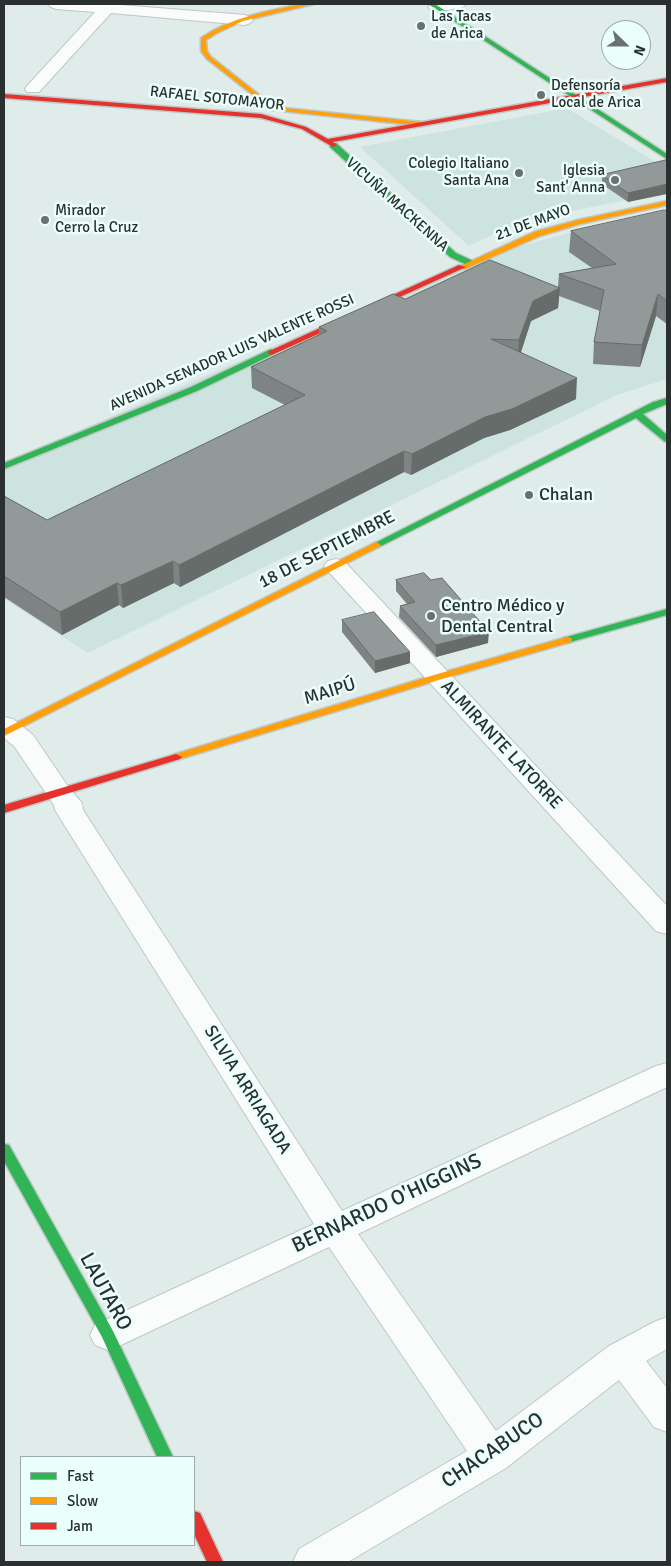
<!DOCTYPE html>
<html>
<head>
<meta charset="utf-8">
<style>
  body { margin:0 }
  #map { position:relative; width:671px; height:1566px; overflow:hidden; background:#e0ecea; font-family:Signika,sans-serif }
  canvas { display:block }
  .frame { position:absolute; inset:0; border:5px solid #29302f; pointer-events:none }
  .legend { position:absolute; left:20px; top:1456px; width:175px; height:90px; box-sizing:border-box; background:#eafefb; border:1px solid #9daca9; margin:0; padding:6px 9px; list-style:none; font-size:15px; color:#29302f }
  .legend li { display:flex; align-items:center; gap:10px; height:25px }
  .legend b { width:25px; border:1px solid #9daca9 }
  .north { position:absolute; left:601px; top:20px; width:50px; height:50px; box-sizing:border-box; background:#eafefb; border:1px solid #9daca9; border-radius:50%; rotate:112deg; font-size:14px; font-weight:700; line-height:20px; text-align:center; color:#29302f }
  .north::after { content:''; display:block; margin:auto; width:18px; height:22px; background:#697270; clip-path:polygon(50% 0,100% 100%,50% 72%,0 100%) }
</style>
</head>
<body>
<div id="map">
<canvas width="671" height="1566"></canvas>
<div class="frame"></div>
<ul class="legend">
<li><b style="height:6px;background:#30b455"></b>Fast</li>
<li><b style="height:6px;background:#ff9f0a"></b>Slow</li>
<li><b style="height:6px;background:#e5322d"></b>Jam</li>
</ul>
<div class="north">N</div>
</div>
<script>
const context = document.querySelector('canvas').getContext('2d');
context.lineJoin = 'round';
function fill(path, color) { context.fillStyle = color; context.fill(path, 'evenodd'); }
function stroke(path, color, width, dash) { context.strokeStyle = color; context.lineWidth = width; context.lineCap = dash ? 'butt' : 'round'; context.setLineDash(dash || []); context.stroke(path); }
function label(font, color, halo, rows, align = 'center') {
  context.font = font + ' Signika,sans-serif'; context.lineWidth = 5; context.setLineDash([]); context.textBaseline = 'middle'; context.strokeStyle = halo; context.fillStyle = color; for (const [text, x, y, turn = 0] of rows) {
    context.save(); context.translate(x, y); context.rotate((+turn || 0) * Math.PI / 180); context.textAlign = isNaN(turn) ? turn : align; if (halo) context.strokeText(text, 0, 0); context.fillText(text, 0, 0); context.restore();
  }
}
const built = new Path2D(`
  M 562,109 L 570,110 L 667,169 L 656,194 L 522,221 L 469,246 L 360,147 Z
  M 667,214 L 667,379 L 617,395 L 88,653 L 4,599 L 4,463 L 383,299 L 509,249 L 588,228 Z`);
const street = new Path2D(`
  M 48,4 L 108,4 L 245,15 L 250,17 L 253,20 L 250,23 L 245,25 L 111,13 L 39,92 L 27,92 L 25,89 L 27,86 L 95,12 L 56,9 L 51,7 Z
  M 431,4 L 466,4 L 463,7 L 436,12 L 431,10 L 428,7 Z
  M 336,559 L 344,561 L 667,906 L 667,934 L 656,931 L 328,571 L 324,566 L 328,561 Z
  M 4,717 L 13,719 L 33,735 L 69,788 L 82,803 L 83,810 L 342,1211 L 656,1066 L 667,1063 L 667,1087 L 358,1234 L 496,1431 L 609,1346 L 654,1322 L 667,1317 L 667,1349 L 646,1361 L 667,1388 L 667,1432 L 654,1427 L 619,1380 L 506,1468 L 348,1562 L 293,1562 L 299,1549 L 467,1451 L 329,1247 L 121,1345 L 108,1350 L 95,1345 L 90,1335 L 95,1325 L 314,1224 L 55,810 L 54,805 L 14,746 L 4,738 Z`);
const fast = new Path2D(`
  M 428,4 L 435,4 L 667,154 L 667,159 Z
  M 330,143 L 336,143 L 456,253 L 473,261 L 473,265 L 467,265 L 450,257 L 330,147 Z
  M 271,349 L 275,352 L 274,354 L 197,391 L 4,469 L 4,463 L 191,387 Z
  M 667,398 L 667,404 L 643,414 L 667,435 L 667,442 L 664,441 L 636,418 L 379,547 L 373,547 L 371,545 L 653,402 Z
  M 667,609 L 667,615 L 567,643 L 562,640 L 563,638 Z
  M 4,1144 L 9,1145 L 113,1331 L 173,1457 L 157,1457 L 102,1337 L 4,1161 Z`);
const slow = new Path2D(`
  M 303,4 L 314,4 L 243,21 L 217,33 L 206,40 L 207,51 L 211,57 L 276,108 L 276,110 L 272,110 L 207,59 L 201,51 L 201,38 C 232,17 267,11 303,4 Z
  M 284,108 L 422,122 L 425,124 L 422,126 L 282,111 L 281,110 Z
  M 667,201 L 667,205 L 580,224 L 540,236 L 465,269 L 458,267 L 534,232 L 578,220 Z
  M 376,542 L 381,545 L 379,547 L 4,736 L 4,729 Z
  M 567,637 L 571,638 L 572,640 L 571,642 L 442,679 L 180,759 L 176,760 L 170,757 L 172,755 L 434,675 Z`);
const jam = new Path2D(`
  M 667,78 L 667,82 L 333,142 L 337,145 L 333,147 L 302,129 L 261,118 L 4,98 L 4,94 L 261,114 L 306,127 L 328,139 Z
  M 459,265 L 466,267 L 274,354 L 271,355 L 267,352 Z
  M 176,754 L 182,757 L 180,759 L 4,813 L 4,805 Z
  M 194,1511 L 200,1513 L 223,1562 L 207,1562 L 194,1534 Z`);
const wall = new Path2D(`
  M 667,160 L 628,202 L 602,184 L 602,175 Z
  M 667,212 L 667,324 L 656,316 L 640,367 L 593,364 L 594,342 L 600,311 L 559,296 L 558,308 L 531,321 L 521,352 L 576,399 L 510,430 L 484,438 L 411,475 L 404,472 L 180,587 L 174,583 L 123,608 L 119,605 L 62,635 L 4,597 L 4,496 L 47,520 L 285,405 L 252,388 L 251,367 L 319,335 L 319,327 L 405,299 L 558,287 L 559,274 L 592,268 L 569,252 L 571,231 Z
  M 396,580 L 488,643 L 436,657 L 399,617 L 400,606 L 407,604 L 396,591 Z
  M 342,620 L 410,652 L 410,663 L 375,673 L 342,632 Z`);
const shadedWall = new Path2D(`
  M 667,184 L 667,194 L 628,202 L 628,193 Z
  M 560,288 L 558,308 L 531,321 L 518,361 L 519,340 L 533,301 Z
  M 658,294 L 656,316 L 640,367 L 642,345 Z
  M 577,378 L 576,399 L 510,430 L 484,438 L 411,475 L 412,454 L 485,417 Z
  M 404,451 L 404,472 L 180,587 L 179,565 Z
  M 173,561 L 174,583 L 123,608 L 121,585 Z
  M 117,583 L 119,605 L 62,635 L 60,612 Z
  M 489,632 L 488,643 L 436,657 L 436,645 Z
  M 410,652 L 410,663 L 375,673 L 375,661 Z`);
const building = new Path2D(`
  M 667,160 L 667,184 L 628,193 L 602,175 Z
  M 665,210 L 667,212 L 667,301 L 658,294 L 642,345 L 594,342 L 604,290 L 559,274 L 616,264 L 571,231 Z
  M 490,260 L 560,288 L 533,301 L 519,340 L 491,339 L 577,378 L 512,409 L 485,417 L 412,454 L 404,451 L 179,565 L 173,561 L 121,585 L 117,583 L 60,612 L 4,576 L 4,496 L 47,520 L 305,395 L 251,367 L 327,331 L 319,327 L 393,294 L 405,299 Z
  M 424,573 L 431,580 L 442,578 L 489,632 L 436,645 L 400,606 L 415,602 L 396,580 Z
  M 374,612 L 410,652 L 375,661 L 342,620 Z`);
const markers = [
  [421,26,5,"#697270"],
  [541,95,5,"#697270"],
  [519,173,5,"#697270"],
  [615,180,5,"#697270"],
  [45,220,5,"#697270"],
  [529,495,5,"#697270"],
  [431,616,5,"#697270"]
];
const farPoinames = [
  ["Las Tacas",431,17],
  ["de Arica",431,34],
  ["Defensoría",551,86],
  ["Local de Arica",551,103],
  ["Colegio Italiano",509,164,"right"],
  ["Santa Ana",509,181,"right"],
  ["Iglesia",605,171,"right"],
  ["Sant' Anna",605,188,"right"],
  ["Mirador",55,211],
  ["Cerro la Cruz",55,228]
];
const farStreetnames = [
  ["RAFAEL SOTOMAYOR",217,99,6],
  ["VICUÑA MACKENNA",397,205,42],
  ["21 DE MAYO",533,223,-20],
  ["AVENIDA SENADOR LUIS VALENTE ROSSI",232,353,-24]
];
const poiNames = [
  ["Chalan",539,495],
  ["Centro Médico y",441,606],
  ["Dental Central",441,627]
];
const streetNames = [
  ["18 DE SEPTIEMBRE",327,550,-27],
  ["MAIPÚ",330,692,-17],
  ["ALMIRANTE LATORRE",501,745,47],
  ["SILVIA ARRIAGADA",247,1090,58]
];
const nearStreetnames = [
  ["BERNARDO O'HIGGINS",387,1204,-25],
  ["LAUTARO",105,1292,61],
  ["CHACABUCO",493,1451,-34]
];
fill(built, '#cde3df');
stroke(street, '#bec8c6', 2);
stroke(fast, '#bec8c6', 3);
stroke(slow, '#bec8c6', 3);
stroke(jam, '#bec8c6', 3);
fill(street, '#fafcfc');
fill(fast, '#30b455');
fill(slow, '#ff9f0a');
fill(jam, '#e5322d');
fill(wall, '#7d8483');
fill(shadedWall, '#666c6a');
fill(building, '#919a98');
stroke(building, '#666c6a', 1);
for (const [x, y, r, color] of markers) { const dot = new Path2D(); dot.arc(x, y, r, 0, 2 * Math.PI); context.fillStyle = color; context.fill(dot); stroke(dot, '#eafefb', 2); }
label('15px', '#29302f', '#eafefb', farPoinames, 'left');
label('15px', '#29302f', '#eafefb', farStreetnames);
label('18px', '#29302f', '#eafefb', poiNames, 'left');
label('18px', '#29302f', '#eafefb', streetNames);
label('21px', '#29302f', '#eafefb', nearStreetnames);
</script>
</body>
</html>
